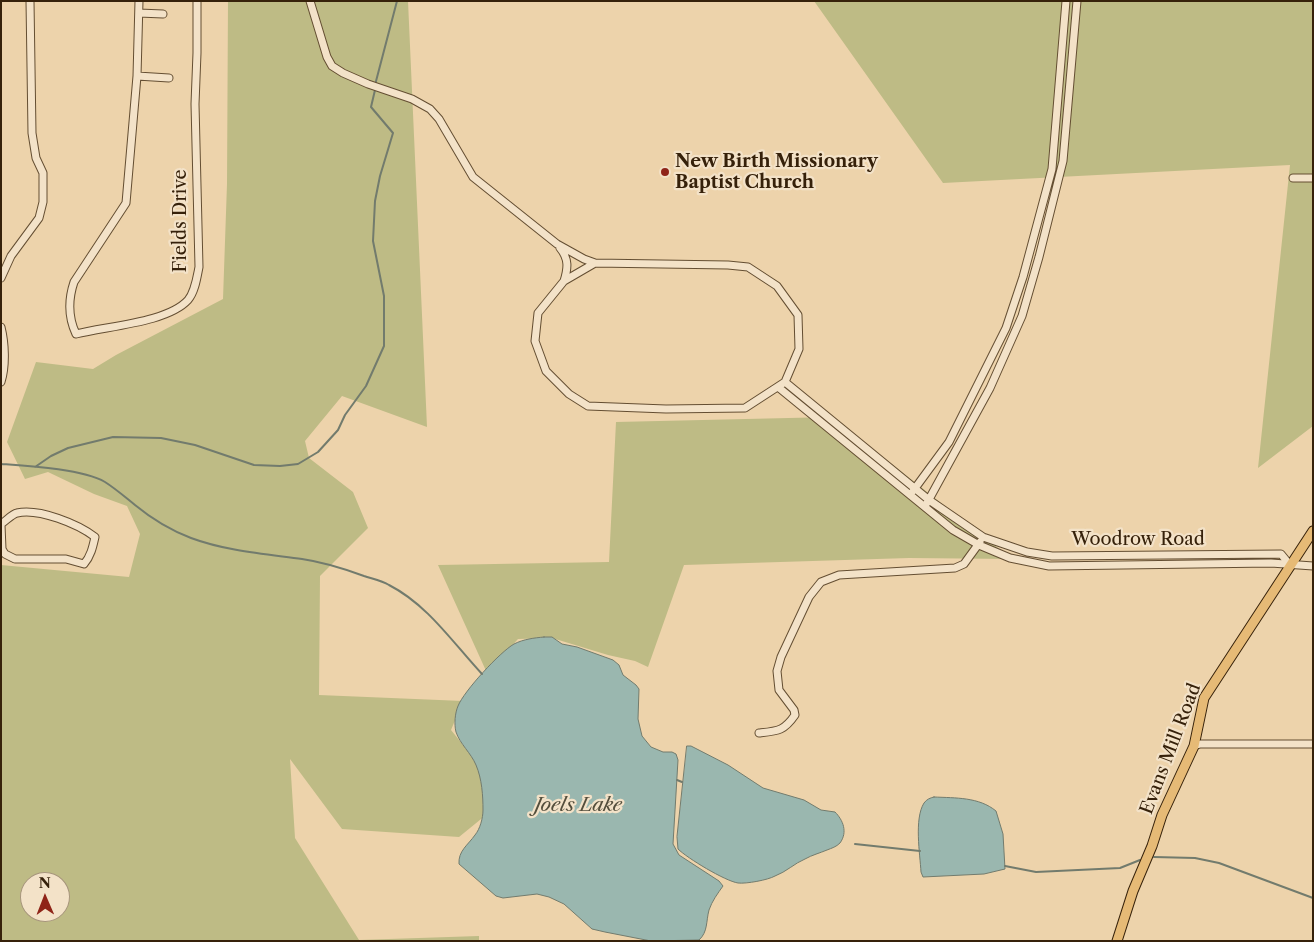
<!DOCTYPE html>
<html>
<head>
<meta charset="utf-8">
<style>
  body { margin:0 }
  #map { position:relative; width:1314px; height:942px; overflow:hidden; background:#edd3ab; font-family:"Libre Caslon Text",serif }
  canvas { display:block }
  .frame { position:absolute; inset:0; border:2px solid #36210a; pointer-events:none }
  .north { position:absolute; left:20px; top:872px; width:50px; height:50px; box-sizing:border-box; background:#f3e2c8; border:1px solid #a7957c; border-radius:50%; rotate:359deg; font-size:14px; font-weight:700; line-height:20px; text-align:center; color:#36210a }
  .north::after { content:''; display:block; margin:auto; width:18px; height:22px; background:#8f2418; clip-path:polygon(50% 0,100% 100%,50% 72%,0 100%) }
</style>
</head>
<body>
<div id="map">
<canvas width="1314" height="942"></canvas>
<div class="frame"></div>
<div class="north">N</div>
</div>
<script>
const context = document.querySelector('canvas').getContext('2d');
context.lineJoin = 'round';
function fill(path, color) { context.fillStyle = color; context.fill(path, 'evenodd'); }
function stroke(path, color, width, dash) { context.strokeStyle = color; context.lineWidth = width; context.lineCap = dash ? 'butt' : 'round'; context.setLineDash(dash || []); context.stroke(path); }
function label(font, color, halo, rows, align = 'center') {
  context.font = font + ' "Libre Caslon Text",serif'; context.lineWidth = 4.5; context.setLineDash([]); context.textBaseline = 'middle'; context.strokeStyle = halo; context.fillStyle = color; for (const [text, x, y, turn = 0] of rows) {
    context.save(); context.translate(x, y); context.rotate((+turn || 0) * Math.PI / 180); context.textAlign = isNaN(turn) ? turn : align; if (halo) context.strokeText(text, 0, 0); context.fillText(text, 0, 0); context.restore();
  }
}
const green = new Path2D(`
  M 228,1 L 408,1 L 427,427 L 342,396 L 305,441 L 309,458 L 353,492 L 368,528 L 320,576 L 319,695 L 463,701 L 451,730 L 480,766 L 486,815 L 459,837 L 342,829 L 290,759 L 295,838 L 359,940 L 479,936 L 479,941 L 1,941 L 1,565 L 129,577 L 140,534 L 127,506 L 94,494 L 48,472 L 25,479 L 7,442 L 36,362 L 93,369 L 116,355 L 223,299 L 227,184 ZM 30,882 L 60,882 L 60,912 L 30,912 Z
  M 814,1 L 1313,1 L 1313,426 L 1258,468 L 1290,165 L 943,183 Z
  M 832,417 L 1012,559 L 909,558 L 684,565 L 648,667 L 635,661 L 608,655 L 552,638 L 518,639 L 487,673 L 438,565 L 609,562 L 616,422 Z`);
const water = new Path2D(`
  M 544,637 L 552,637 L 562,644 L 577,647 L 613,660 L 619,665 L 623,675 L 636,685 L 639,689 L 638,719 L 642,736 L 651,747 L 663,752 L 672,752 L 676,754 L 678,760 L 673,844 L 679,855 L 719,881 L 723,886 C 718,893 712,901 709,910 C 706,921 708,932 699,940 L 651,941 L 605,932 L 592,929 L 564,904 L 549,897 L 537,894 L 503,898 L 496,896 L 459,864 C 458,851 468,845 475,835 C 480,829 483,818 483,810 C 483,796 482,779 476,765 C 471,753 460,744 456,732 C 454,724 455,713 458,706 C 464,691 500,652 514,644 C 524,639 534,638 544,637 Z
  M 687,746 L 691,746 L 728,765 L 763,788 L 804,800 L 821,810 L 835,812 C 843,820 848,832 840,843 C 836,847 832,848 827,850 C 820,853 812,855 805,859 C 795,863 786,872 775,876 C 768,880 746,884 738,883 C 725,881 687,858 678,849 L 677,837 Z
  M 934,797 C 956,798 979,797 996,811 L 1003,834 L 1005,869 L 984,874 L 923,877 L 921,872 C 920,854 914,819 924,803 C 927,799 930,798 934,797 Z`);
const stream = new Path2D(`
  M 375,85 L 397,1
  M 1,464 C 29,466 82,469 105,482 C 116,489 125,497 135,505 C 152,519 170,530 191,538 C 226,551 265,554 302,559 C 323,562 345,569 364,576 C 373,579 382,581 389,585 C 428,605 453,643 482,674
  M 35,467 L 51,456 L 68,448 L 113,437 L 161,438 L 195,445 L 254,465 L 280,466 L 298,464 L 318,452 L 338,430 L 345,415 L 366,386 L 384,346 L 384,296 L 373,241 L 375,201 L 380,176 L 393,133 L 371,107 L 375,90
  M 677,780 L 682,782
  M 855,844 L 920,851
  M 1154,857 L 1195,858 L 1219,863 L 1313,898
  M 1005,866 L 1036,872 L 1120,868 L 1140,860`);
const minor = new Path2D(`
  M 139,1 L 137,76 L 126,203 L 74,282 C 68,300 68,317 76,334 C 106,326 167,323 188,300 C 195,292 197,277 199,267 L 195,104 L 197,53 L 197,1
  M 310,1 L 327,57 L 332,66 L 343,73 L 368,84 L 412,99 L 430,109 L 439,119 L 473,177 L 557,244 L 584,259 L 595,263
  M 139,13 L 163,14
  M 137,76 L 169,78
  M 1293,178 L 1313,178
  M 560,248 C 569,259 568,268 564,281
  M 595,263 L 728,265 L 748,267 L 777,286 L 798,315 L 799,349 L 785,382 L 745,408 L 666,409 L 588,406 L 569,394 L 546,371 L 535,341 L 538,313 L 564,281 Z
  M 1,278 L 11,256 L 39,218 L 43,202 L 43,173 L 36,158 L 32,133 L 30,1
  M 1,327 C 5,343 6,366 1,382
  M 785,382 L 929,500 L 983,537 L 1027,552 L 1052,556 L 1281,554 L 1290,565
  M 778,387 L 953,530 L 979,545 L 1010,558 L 1049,566 L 1271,563 L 1313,566
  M 913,491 L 949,442 L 1006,328 L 1023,277 L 1052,169 L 1066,1
  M 927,503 L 990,388 L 1022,316 L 1039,257 L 1063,161 L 1077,1
  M 1,524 C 6,521 12,514 17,513 C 39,508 78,524 95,537 C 93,546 91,556 84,564 L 66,559 L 15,559 L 5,554 L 2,549 L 1,525
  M 759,733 C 778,731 784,731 795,715 L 794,710 L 779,690 L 777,671 L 781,657 L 809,597 L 821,582 L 839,575 L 955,568 L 964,564 L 980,542
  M 1194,746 L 1200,744 L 1313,744`);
const major = new Path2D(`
  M 1117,941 L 1133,891 L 1152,846 L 1162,815 L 1194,746 L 1204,698 L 1313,531`);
const markers = [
  [665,172,5,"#8f2418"]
];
const poiNames = [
  ["New Birth Missionary",675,162],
  ["Baptist Church",675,183]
];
const streetNames = [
  ["Fields Drive",181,221,-90],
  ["Woodrow Road",1138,540],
  ["Evans Mill Road",1171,749,-69]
];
const waterNames = [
  ["Joels Lake",578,806]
];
fill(green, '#bebb85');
fill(water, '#9ab7af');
stroke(water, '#727b6d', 1);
stroke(stream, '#727b6d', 2);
stroke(minor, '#644e32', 9);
stroke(major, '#36210a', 11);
stroke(minor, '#f3e2c8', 7);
stroke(major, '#e6ba76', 9);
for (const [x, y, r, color] of markers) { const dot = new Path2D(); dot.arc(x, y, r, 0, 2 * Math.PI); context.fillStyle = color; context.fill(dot); stroke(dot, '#f3e2c8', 2); }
label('bold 18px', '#36210a', '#f3e2c8', poiNames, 'left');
label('18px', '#36210a', '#f3e2c8', streetNames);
label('italic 19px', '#544e3c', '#f3e2c8', waterNames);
</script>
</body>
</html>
